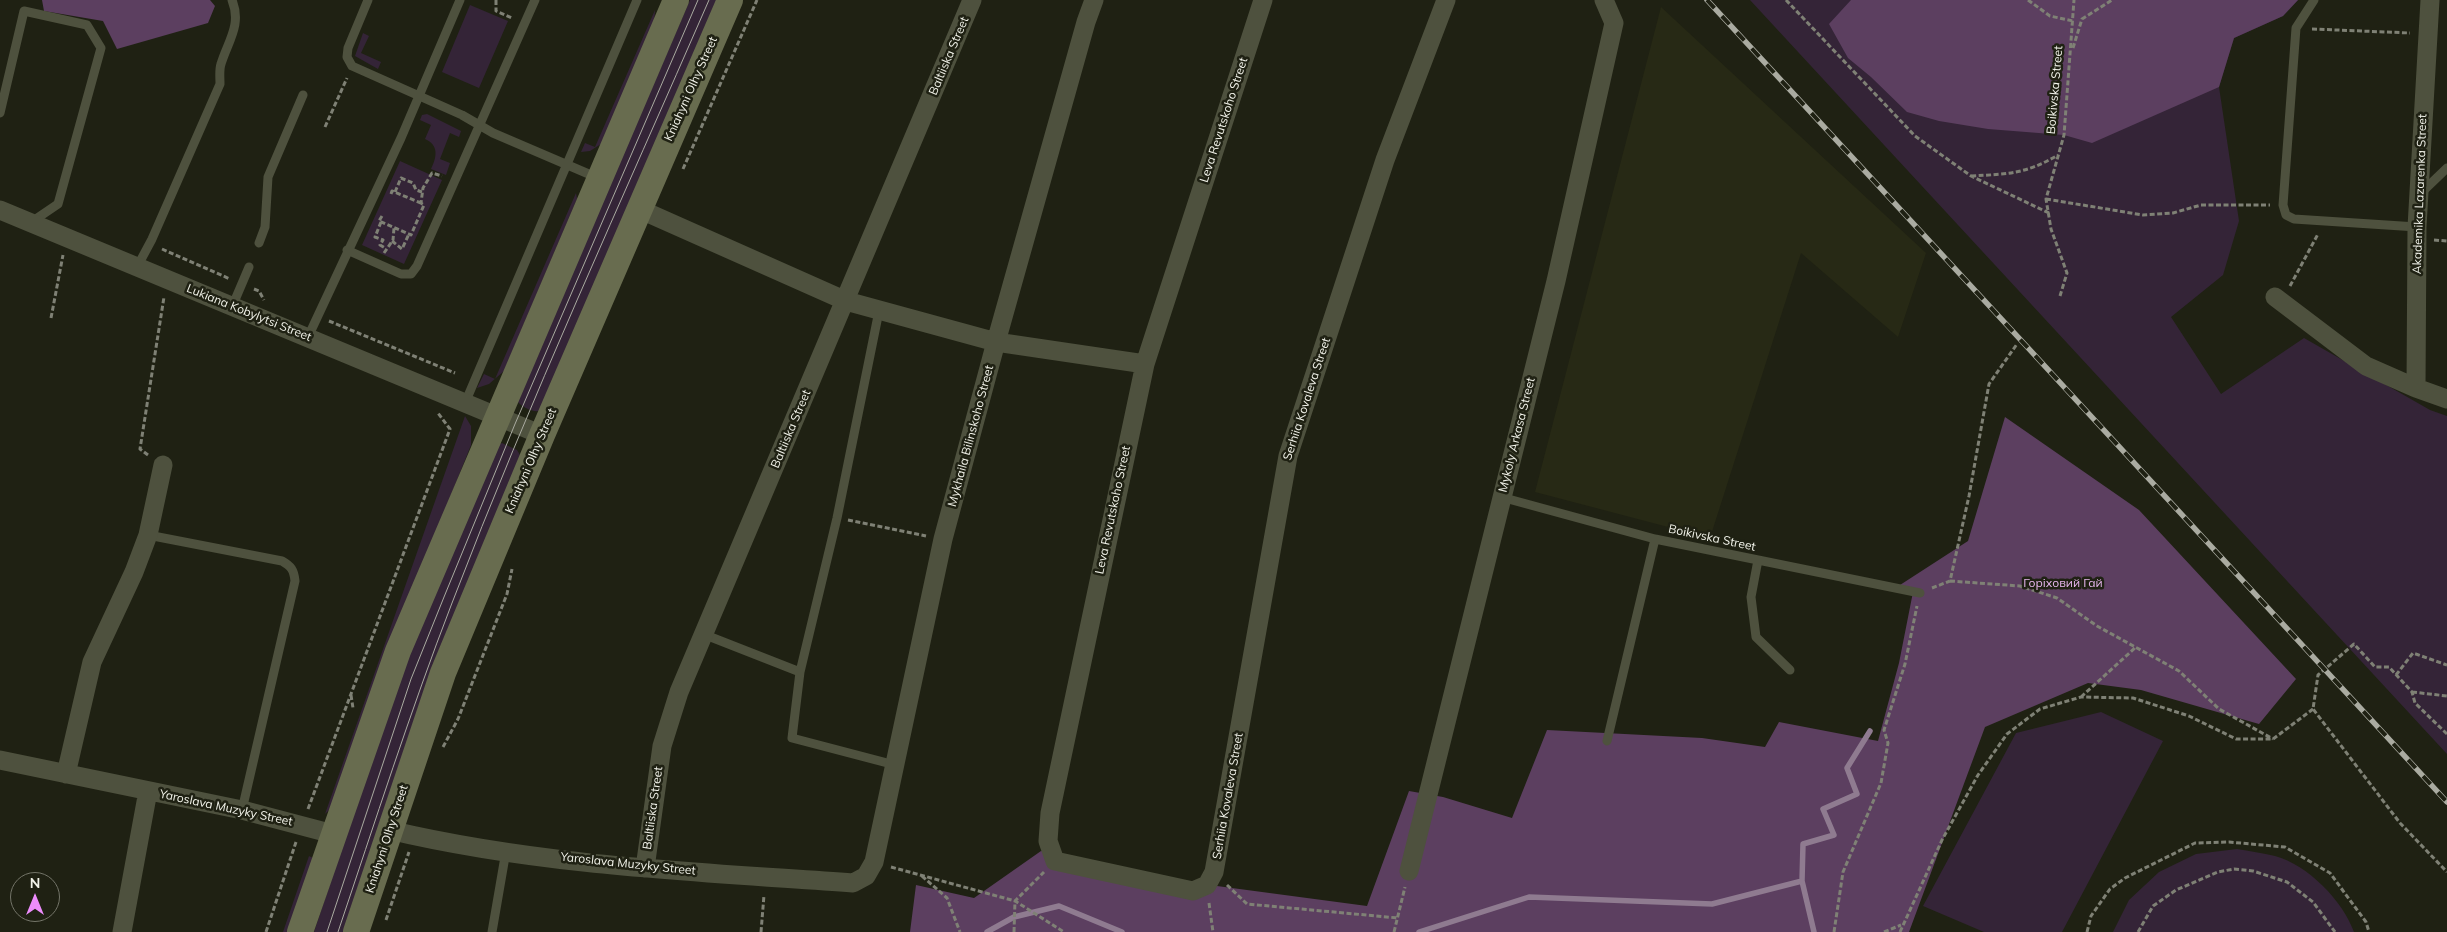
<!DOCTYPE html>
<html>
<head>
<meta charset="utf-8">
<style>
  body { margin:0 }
  #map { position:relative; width:2447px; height:932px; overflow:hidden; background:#1f2113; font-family:Mulish,sans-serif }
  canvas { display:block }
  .north { position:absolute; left:10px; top:872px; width:50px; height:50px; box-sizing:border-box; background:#1f2113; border:1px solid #747569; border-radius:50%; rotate:0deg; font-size:14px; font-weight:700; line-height:20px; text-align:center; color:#f3f4eb }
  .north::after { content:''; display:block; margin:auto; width:18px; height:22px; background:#ec8cfb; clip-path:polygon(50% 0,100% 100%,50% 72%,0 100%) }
</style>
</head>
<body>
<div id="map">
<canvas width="2447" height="932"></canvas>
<div class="north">N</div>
</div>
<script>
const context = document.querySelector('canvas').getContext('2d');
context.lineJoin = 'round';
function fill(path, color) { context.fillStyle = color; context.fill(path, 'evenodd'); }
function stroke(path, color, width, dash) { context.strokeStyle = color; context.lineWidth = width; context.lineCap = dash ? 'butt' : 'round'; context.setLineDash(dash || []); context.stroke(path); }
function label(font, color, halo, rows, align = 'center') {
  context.font = font + ' Mulish,sans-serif'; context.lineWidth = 5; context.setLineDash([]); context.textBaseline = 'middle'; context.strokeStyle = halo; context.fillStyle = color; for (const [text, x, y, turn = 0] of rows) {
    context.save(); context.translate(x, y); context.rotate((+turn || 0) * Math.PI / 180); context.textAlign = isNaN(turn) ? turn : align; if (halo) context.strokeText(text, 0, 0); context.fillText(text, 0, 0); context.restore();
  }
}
const built = new Path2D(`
  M 1661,7 L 1926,253 L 1898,337 L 1801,253 L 1710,538 L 1535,492 Z`);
const green = new Path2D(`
  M 690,0 L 718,0 L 539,411 C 531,412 522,407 517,401 L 519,394 Z
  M 1750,0 L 2298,0 L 2283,16 L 2234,38 L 2219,87 L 2239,221 L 2223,275 L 2171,317 L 2221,394 L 2304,338 L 2430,410 L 2447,416 L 2447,754 Z
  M 470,5 L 508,21 L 479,88 L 442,72 Z
  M 655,10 L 654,24 L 601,144 L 590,151 L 581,152 L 585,143 L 595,147 Z
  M 363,33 L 369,36 L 361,53 L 381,62 L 378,69 L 355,56 Z
  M 427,114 L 461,131 L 459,137 L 450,133 L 440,159 L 450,163 L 446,175 L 431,169 C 437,157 439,145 425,139 L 431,125 L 420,120 L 422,115 Z
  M 400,161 L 442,180 L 404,264 L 362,245 Z
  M 576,193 L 577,199 L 504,371 L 489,384 L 477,388 L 484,374 L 495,379 Z
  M 465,416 L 471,426 L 471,445 L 389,650 L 332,807 L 325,814 Z
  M 502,443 L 517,450 L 520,455 L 348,932 L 314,932 L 394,691 L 497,445 Z
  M 2101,712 L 2163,741 L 2062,932 L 1984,932 L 1923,906 L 2016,733 Z
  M 2237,849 C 2249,851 2263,853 2275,856 C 2308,865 2343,901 2354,932 L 2113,932 L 2129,900 L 2159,872 L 2196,854 Z
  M 309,856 L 315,859 L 291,932 L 283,932 Z`);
const forest = new Path2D(`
  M 42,0 L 210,0 L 215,6 L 208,23 L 117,49 L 103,21 L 44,11 Z
  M 1851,0 L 2298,0 L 2283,16 L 2234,38 L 2219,87 L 2092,143 L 2064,135 L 1988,129 L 1939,121 L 1907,112 L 1871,77 L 1848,58 L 1829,24 Z
  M 2005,417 L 2139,510 L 2296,679 L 2259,724 L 2141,690 L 2088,683 L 1985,727 L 1909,932 L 910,932 L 916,885 L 974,898 L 1041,851 L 1172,880 L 1367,906 L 1409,791 L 1443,797 L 1512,818 L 1547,730 L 1702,738 L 1765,747 L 1779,722 L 1878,741 L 1899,663 L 1913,592 L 1900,585 L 1968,541 Z`);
const stream = new Path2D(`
  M 1802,881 L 1814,932
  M 987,932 L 1014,917 L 1059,906 L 1122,932
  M 1419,932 L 1529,897 L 1712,904 L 1802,881 L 1803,844 L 1834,835 L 1823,809 L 1857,794 L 1847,768 L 1870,731`);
const path = new Path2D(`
  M 496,0 L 496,11 L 512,18
  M 1786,0 L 1915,136 L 1971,176 L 2049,213
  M 2028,0 L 2050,16 L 2073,21
  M 2312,29 L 2410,33
  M 2073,48 L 2082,19 L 2112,0
  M 325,127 L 347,78
  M 683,169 L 757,0
  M 1971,176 C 2008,174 2026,174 2058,155
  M 395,192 L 401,178 L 413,183 L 416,190 L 422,192
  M 391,194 L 392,191 L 421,203
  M 2046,199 L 2143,215 L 2173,213 L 2201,205 L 2270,205
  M 382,216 L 379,221 L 411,235 L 424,205 L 421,203 L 423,188 L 432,173 L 442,176
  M 381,222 L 375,237 L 383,240 L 380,245 L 385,248
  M 2434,240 L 2447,241
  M 392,241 L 402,249 L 409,234
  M 162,249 L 230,279
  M 384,253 L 393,240 L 394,228
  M 2290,286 L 2318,234
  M 254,289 L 259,291 L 264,300
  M 2060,296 L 2067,273 L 2051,229 L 2046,199 L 2064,135 L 2074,0
  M 51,318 L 63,255
  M 329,321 L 455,373
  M 148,455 L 140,449 L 164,297
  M 848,520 L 926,536
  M 1950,581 L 2020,586 L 2057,598 L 2097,626 L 2179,671 L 2219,709 L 2273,739
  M 1932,588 L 1950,581 L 1969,496 L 1989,384 L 2017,344
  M 2396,675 L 2413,653 L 2447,665
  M 2412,692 L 2447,696
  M 351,695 L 353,708
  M 2081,697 L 2136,647
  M 2447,734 L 2415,703 L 2412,692 L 2389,667 L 2375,667 L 2354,644 L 2318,675 L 2313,709 L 2400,823 L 2447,872
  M 443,747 L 458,719 L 507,594 L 512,569
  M 308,809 L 450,429 L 438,413
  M 891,867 L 1015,901 L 1064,932
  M 922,876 L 947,898 L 960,932
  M 1227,885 L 1247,904 L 1398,918
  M 1209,903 L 1213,932
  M 386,920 L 409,852
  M 266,932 L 296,842
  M 761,932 L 764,895
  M 1014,932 L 1015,901 L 1044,872
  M 1394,932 L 1405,887
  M 1834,932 L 1843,872 L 1881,783 L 1888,743 L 1884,730 L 1905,664 L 1917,606
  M 1884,932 L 1901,925
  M 1900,932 L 1942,840 L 1978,775 L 2007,734 L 2040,709 L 2081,697 L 2133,698 L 2189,716 L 2236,739 L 2273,739 L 2313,709
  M 2087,932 L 2091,916 L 2110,889 L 2125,878 L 2195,843 L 2229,842 L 2285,847 L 2330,873 L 2366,922 L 2369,932
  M 2138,932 L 2153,906 L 2176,890 L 2218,872 L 2234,869 L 2253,871 L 2287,882 L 2313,902 L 2335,932`);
const lane = new Path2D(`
  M 368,0 L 348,48 L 347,57 L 352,66 L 462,115 L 493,133 L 598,178
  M 2314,0 L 2296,28 L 2283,205 L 2286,215 L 2294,219 L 2417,227
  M 0,113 L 24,11 L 87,25 L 101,48 L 58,204 L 30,223
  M 2421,193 L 2447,168
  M 259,243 L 265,227 L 268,177 L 303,95
  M 347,250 L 401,274 L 411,274 L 417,266 L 535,0
  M 137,267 L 152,239 L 220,84 C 220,77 219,70 221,64 C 228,41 242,25 232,0
  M 232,307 L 249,267
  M 308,337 L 401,138 L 460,0
  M 465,403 L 637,0
  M 1501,497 L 1655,539 L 1920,593
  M 148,535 L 282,561 C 291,566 294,570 295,581 L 242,810
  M 1758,560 L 1751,597 L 1756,637 L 1790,670
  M 703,634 L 800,672 L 837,518 L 879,311
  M 800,672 L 792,738 L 895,765
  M 1607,741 L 1655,539
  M 492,932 L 506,851`);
const street = new Path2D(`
  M 1263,0 L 1145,364 L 1050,813 L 1048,841 L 1055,861 L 1193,891 L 1207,885 L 1214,872 L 1288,456 L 1385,160 L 1446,0
  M 2430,0 L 2417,227 L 2416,388 L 2447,399
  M 639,209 L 846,301 L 996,342 L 1145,364
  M 0,210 L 542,435
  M 2275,297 L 2366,366 L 2416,388
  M 0,760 L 242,810 L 333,834
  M 66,774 L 92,662 L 134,572 L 148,535 L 163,465
  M 389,830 C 541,866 699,872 853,883 L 866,876 L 874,862 L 943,539 L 996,342 L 1086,22 L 1094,0
  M 645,868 L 662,746 L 679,692 L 972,0
  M 1409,871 L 1556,281 L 1614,23 L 1604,0
  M 122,932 L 148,791`);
const secondary = new Path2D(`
  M 300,932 L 398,651 L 676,0
  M 356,932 L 443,673 L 542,435 L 730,0`);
const tram = new Path2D(`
  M 327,932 L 411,679 L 444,597 L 515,424 L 698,0
  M 338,932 C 375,822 410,712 452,603 C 530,399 622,200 709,0`);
const rail = new Path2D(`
  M 1707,0 L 2447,802`);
const streetNames = [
  ["Baltiiska Street",949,56,-67],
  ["Kniahyni Olhy Street",691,89,-66],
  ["Boikivska Street",2055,90,-85],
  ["Leva Revutskoho Street",1224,120,-72],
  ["Akademika Lazarenka Street",2420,194,-88],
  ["Lukiana Kobylytsi Street",249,313,22],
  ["Serhiia Kovaleva Street",1307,399,-72],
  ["Baltiiska Street",791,429,-67],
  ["Mykoly Arkasa Street",1517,435,-76],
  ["Mykhaila Bilinskoho Street",971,436,-75],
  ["Kniahyni Olhy Street",531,461,-67],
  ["Leva Revutskoho Street",1113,510,-78],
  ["Boikivska Street",1712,538,12],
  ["Serhiia Kovaleva Street",1228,796,-80],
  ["Yaroslava Muzyky Street",226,808,12],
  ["Baltiiska Street",653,808,-82],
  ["Kniahyni Olhy Street",387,839,-72],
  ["Yaroslava Muzyky Street",628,864,6]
];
const parkNames = [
  ["Горіховий Гай",2063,583]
];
fill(built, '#272915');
fill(green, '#342437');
fill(forest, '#5c3f60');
stroke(stream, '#8f7b90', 5.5);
stroke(path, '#7f8175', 3, [5, 2.5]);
stroke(lane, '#4e513e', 9);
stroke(street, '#4e513e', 19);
stroke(secondary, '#686c4f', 26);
stroke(tram, '#aaaba1', 1);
stroke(rail, '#aaaba1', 5.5);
stroke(rail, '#1f2113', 4, [11]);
label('12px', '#f3f4eb', '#1f2113', streetNames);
label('12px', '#e9b7f0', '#1f2113', parkNames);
</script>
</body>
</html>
